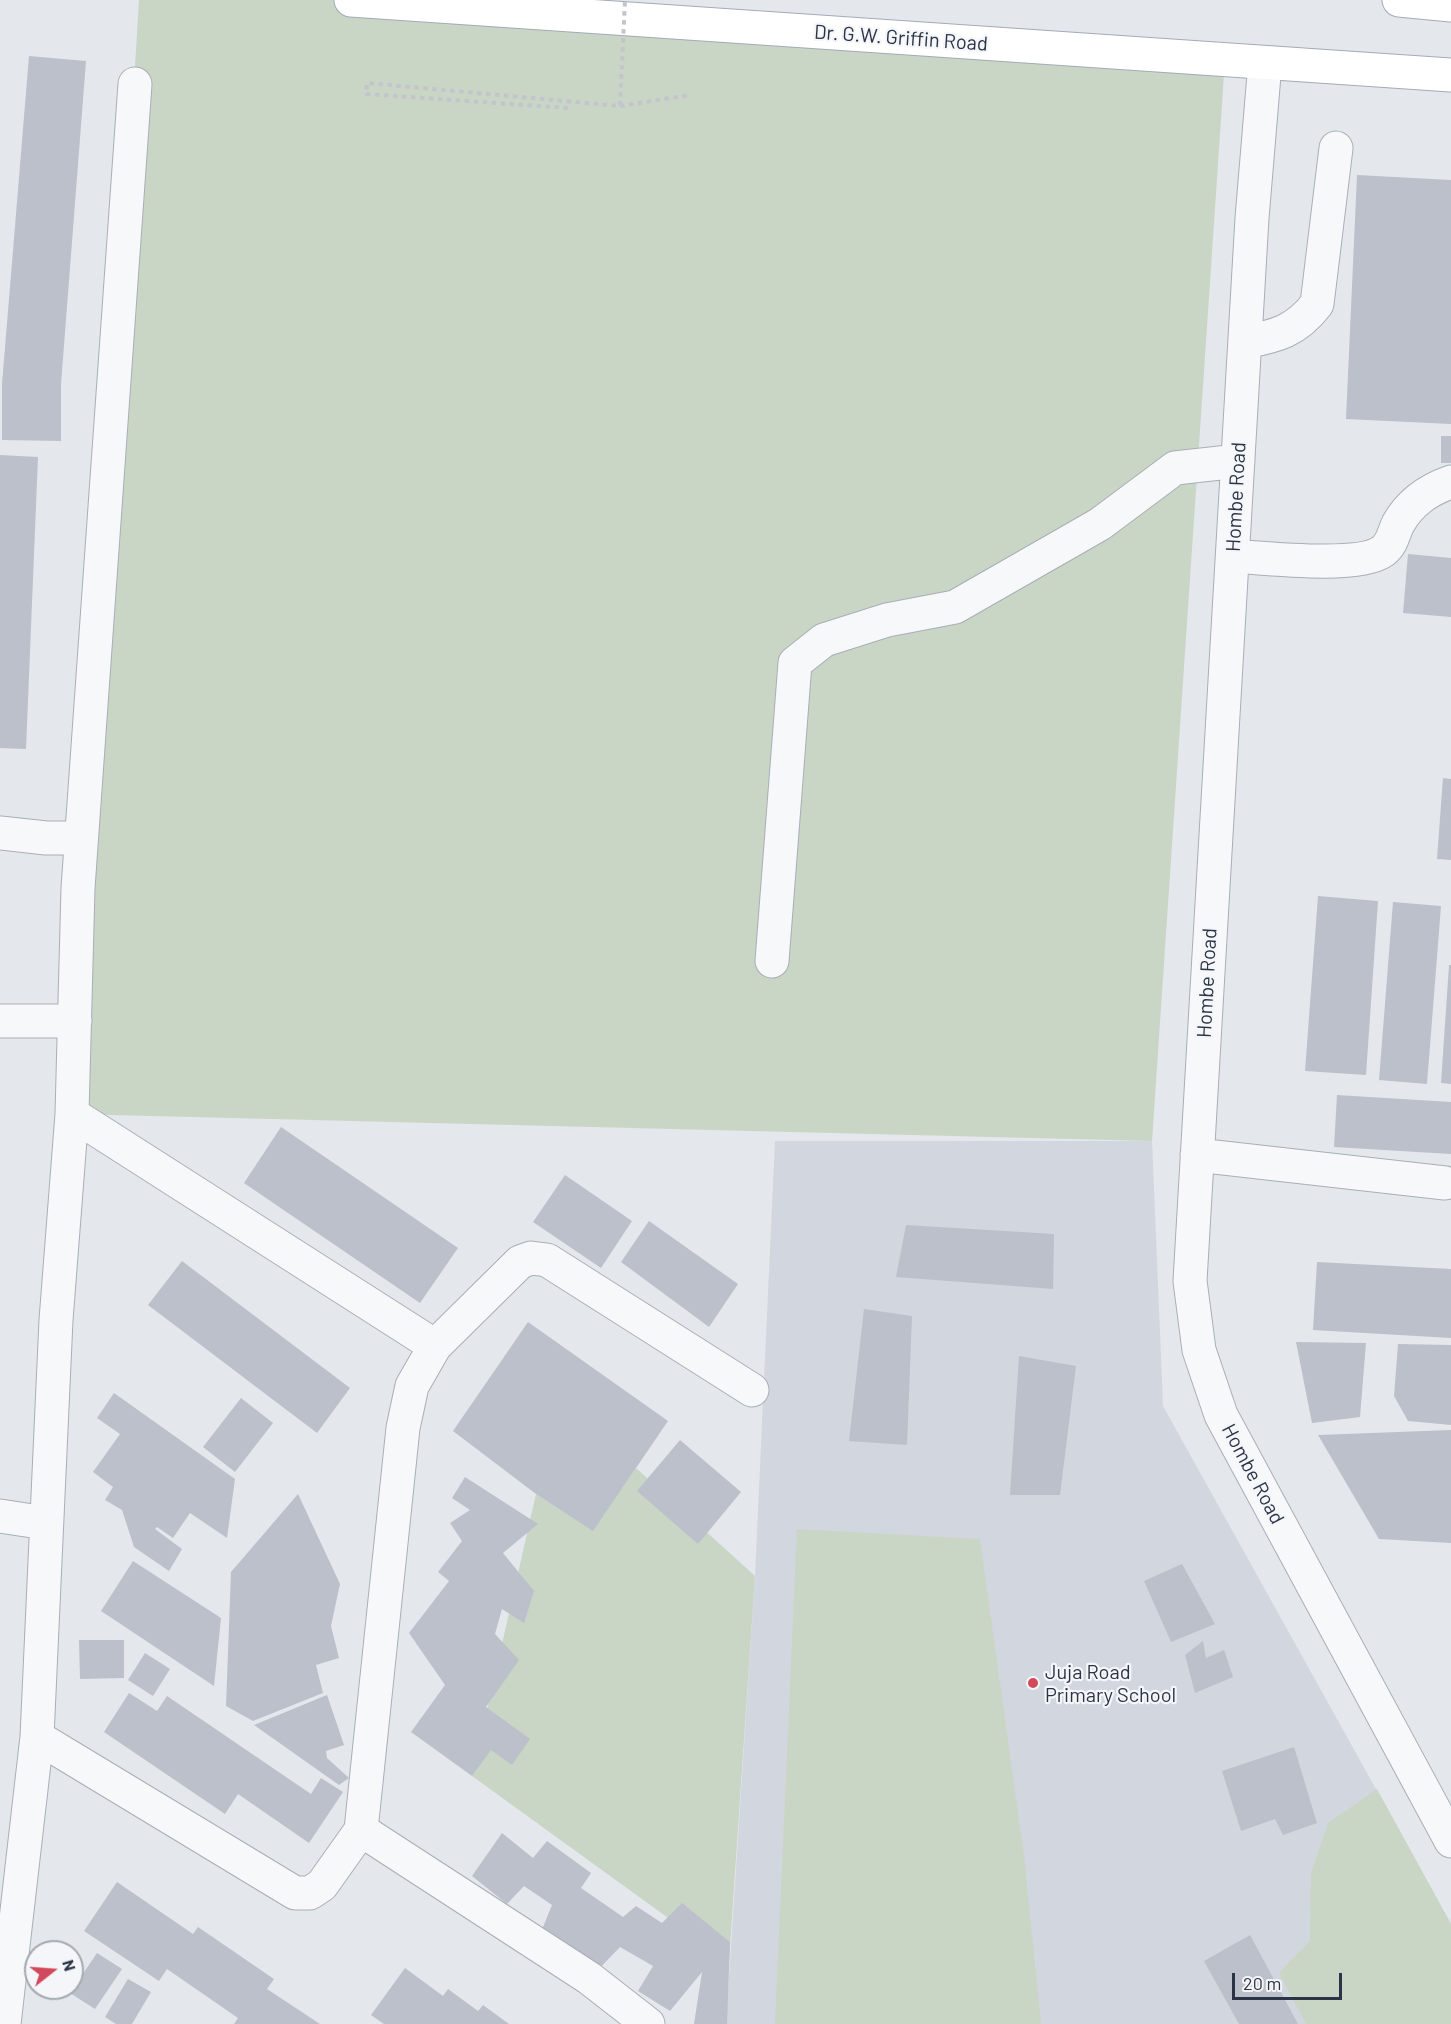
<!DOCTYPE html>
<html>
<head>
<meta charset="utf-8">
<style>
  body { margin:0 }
  #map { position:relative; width:1451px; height:2024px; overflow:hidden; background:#e4e7ec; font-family:Barlow,sans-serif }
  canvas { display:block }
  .north { position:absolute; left:24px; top:1940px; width:60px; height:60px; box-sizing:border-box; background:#f4f6f9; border:2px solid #a4a8b1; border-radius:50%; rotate:73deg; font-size:16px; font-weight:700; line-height:24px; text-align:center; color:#2b3445 }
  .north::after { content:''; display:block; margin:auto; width:21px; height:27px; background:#d1495b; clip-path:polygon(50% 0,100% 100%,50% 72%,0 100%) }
  .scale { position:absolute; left:1232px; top:1973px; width:110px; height:27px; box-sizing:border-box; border:3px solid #2b3445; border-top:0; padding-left:8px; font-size:18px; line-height:21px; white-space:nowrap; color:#2b3445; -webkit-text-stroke:4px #f4f6f9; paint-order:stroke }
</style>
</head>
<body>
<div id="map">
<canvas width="1451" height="2024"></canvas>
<div class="north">N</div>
<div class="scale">20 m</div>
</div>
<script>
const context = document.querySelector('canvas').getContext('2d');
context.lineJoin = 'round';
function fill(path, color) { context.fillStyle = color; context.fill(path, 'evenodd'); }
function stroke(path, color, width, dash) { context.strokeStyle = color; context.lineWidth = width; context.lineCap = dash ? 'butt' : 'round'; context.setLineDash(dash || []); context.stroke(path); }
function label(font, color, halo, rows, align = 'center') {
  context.font = font + ' Barlow,sans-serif'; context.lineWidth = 4.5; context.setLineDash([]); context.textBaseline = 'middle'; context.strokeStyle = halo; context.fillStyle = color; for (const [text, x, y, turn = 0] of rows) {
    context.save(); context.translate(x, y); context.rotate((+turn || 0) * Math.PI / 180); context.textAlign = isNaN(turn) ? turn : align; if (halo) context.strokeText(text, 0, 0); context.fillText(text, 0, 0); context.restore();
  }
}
const built = new Path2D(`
  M 775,1141 L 1152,1141 L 1163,1406 L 1451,1924 L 1451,2024 L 726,2024 L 755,1576 Z`);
const green = new Path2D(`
  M 139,0 L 351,0 L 1225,60 L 1152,1141 L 72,1114 Z
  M 636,1468 L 755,1576 L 729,1962 L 472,1776 L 536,1494 L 593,1530 Z
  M 797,1529 L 980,1539 L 1024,1856 L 1041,2024 L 775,2024 Z
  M 1377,1789 L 1451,1924 L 1451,2024 L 1306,2024 L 1279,1973 L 1310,1941 L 1311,1873 L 1328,1823 Z`);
const building = new Path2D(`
  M 29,56 L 86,61 L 61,384 L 61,441 L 2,440 L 2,384 Z
  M 1357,175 L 1451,180 L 1451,424 L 1346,419 Z
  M 1441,436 L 1451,436 L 1451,463 L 1441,463 Z
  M 0,455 L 38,457 L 26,749 L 0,748 Z
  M 1408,554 L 1451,558 L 1451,617 L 1403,613 Z
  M 1443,778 L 1451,779 L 1451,860 L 1437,859 Z
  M 1318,896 L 1378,901 L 1366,1075 L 1305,1071 Z
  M 1393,902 L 1441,906 L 1427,1084 L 1379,1080 Z
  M 1449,965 L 1451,965 L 1451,1084 L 1441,1083 Z
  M 1337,1095 L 1451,1102 L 1451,1154 L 1334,1147 Z
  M 281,1127 L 458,1248 L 420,1303 L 244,1183 Z
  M 565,1175 L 632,1221 L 601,1268 L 533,1222 Z
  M 649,1221 L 738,1284 L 709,1327 L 621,1262 Z
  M 906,1225 L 1054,1234 L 1053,1289 L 896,1277 Z
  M 182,1261 L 350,1388 L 317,1433 L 148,1305 Z
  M 1317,1262 L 1451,1269 L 1451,1338 L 1313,1330 Z
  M 864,1309 L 912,1316 L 907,1445 L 849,1441 Z
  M 528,1322 L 668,1421 L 593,1531 L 536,1494 L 453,1431 Z
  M 1296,1342 L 1366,1343 L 1360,1417 L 1312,1423 Z
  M 1398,1344 L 1451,1345 L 1451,1425 L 1408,1421 L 1394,1396 Z
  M 1019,1356 L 1076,1366 L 1060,1495 L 1010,1495 Z
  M 114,1393 L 235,1479 L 227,1538 L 190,1513 L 173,1538 L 157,1527 L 155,1529 L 182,1549 L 169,1571 L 134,1547 L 122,1510 L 105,1500 L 113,1487 L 93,1472 L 120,1434 L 97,1418 Z
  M 241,1398 L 273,1423 L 235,1472 L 203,1447 Z
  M 1451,1430 L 1451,1543 L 1379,1539 L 1318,1435 Z
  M 680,1440 L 741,1492 L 698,1544 L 637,1491 Z
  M 465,1477 L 538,1524 L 503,1553 L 534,1591 L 524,1623 L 502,1609 L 495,1634 L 519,1660 L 486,1707 L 530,1739 L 512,1765 L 491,1750 L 472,1776 L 411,1732 L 445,1685 L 409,1633 L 449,1581 L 438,1572 L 462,1541 L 450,1523 L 470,1510 L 452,1498 Z
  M 298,1494 L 340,1584 L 331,1626 L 339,1658 L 316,1665 L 323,1693 L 253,1721 L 226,1706 L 231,1572 Z
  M 133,1561 L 221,1618 L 214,1686 L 101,1611 Z
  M 1182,1564 L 1215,1624 L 1171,1642 L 1144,1581 Z
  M 79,1640 L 124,1640 L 124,1678 L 80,1679 Z
  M 1203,1641 L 1206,1658 L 1224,1650 L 1233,1677 L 1195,1693 L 1185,1655 Z
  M 145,1653 L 170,1669 L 153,1696 L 128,1680 Z
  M 129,1693 L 157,1711 L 167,1696 L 311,1794 L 321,1778 L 343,1792 L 309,1843 L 238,1794 L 225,1814 L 104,1732 Z
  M 327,1695 L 344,1745 L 326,1751 L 327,1758 L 349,1778 L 339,1785 L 254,1725 Z
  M 1294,1747 L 1317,1823 L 1283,1835 L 1275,1819 L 1241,1831 L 1222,1771 Z
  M 502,1833 L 533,1858 L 547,1841 L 591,1873 L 581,1888 L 623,1917 L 636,1906 L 662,1923 L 682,1903 L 720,1934 L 730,1942 L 727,2024 L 694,2024 L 702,1972 L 670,2011 L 638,1991 L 653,1966 L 620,1947 L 593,1975 L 541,1932 L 552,1905 L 524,1886 L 507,1904 L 472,1876 Z
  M 117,1882 L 193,1934 L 198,1927 L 274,1979 L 267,1989 L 320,2024 L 234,2024 L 238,2018 L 167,1969 L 159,1981 L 84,1931 Z
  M 1250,1935 L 1298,2024 L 1239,2024 L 1204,1961 Z
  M 97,1953 L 122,1969 L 95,2009 L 70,1993 Z
  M 405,1968 L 443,1996 L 448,1989 L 478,2011 L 483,2005 L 509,2024 L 384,2024 L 371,2015 Z
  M 128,1979 L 151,1992 L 132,2024 L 116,2024 L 105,2017 Z`);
const path = new Path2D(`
  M 620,106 L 690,95`);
const minor = new Path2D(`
  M 1265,63 L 1252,218 L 1190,1281 L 1199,1350 L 1221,1415 L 1451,1841
  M 1245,342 C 1277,336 1296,331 1317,304 L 1336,148
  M 1233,556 C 1265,558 1359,569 1383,551 C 1393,543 1393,534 1398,524 C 1410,502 1428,490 1451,482
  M 0,833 L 46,838 L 81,838
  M 772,961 L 795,663 L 824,640 L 887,620 L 955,607 L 1100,524 L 1175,468 L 1238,461
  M 0,1021 L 75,1021
  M 72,1114 L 435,1346
  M 1197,1155 L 1445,1183
  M 0,1516 L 46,1523
  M 37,1737 L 295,1893 L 310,1893 L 322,1885 L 361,1830 L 403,1428 L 412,1386 L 435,1346 L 520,1262 L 531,1258 L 547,1260 L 752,1390
  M 361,1830 L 589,1978 L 648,2024
  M 4,2024 L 37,1737 L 56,1320 L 72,1114 L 78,888 L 135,84`);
const major = new Path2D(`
  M 351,0 L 1451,75
  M 1399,0 L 1451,5`);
const pathBridge = new Path2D(`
  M 568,108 L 366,94 L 367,83 L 620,106 L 625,0`);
const markers = [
  [1033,1683,6,"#d1495b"]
];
const streetNames = [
  ["Dr. G.W. Griffin Road",901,38,4],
  ["Hombe Road",1236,497,-87],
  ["Hombe Road",1207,983,-87],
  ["Hombe Road",1253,1474,62]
];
const poiNames = [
  ["Juja Road",1045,1672],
  ["Primary School",1045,1695]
];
fill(built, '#d2d6de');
fill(green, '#c9d6c5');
fill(building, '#bbc0ca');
stroke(minor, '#a9aeb7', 35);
stroke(major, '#a3abb8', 35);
stroke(path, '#c2c5cb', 4, [4.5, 4.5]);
stroke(minor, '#f7f8fa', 33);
stroke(major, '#fff', 33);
stroke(pathBridge, '#c2c5cb', 4, [4.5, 4.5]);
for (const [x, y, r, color] of markers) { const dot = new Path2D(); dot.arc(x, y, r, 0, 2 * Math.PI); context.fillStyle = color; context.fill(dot); stroke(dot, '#f4f6f9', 2); }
label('20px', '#2b3445', '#f4f6f9', streetNames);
label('20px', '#2b3445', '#f4f6f9', poiNames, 'left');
</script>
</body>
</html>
